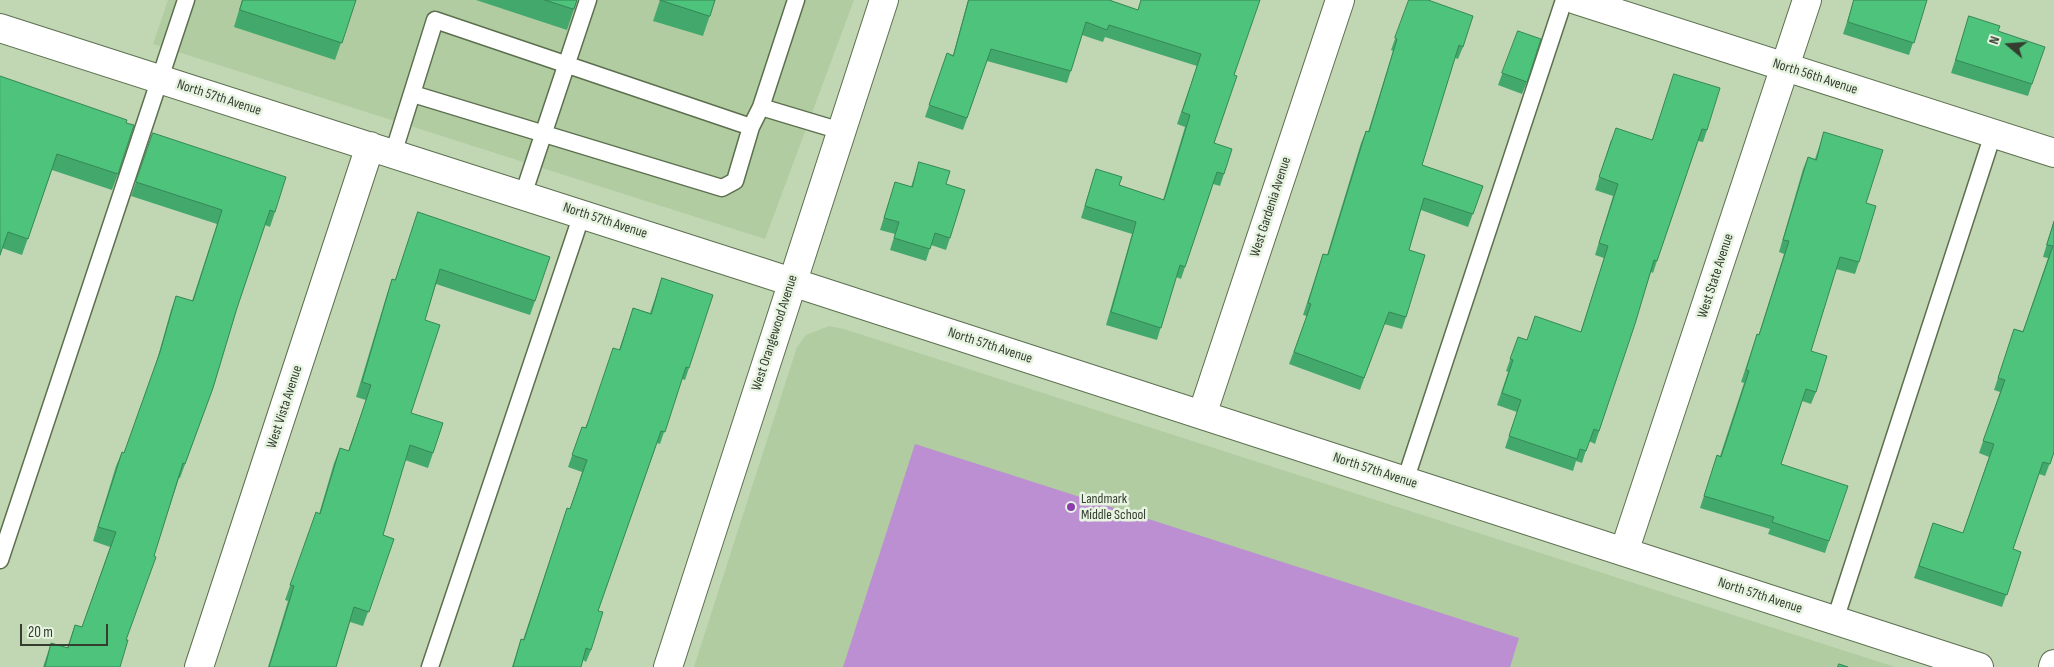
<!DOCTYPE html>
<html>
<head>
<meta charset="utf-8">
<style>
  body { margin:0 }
  #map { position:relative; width:2054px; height:667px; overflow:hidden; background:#c1d7b3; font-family:"Sofia Sans Condensed",sans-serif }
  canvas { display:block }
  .north { position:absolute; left:1984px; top:20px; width:50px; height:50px; -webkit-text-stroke:4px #e8f4e2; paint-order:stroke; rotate:288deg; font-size:14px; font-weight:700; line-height:20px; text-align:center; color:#343d2e }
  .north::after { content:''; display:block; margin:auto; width:18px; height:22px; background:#343d2e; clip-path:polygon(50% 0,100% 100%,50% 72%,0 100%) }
  .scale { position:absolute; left:20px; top:624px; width:88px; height:22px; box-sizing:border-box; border:2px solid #343d2e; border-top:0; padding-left:6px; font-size:15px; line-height:18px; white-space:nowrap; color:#343d2e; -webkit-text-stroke:4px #e8f4e2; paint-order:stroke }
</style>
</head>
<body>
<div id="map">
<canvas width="2054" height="667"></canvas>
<div class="north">N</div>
<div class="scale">20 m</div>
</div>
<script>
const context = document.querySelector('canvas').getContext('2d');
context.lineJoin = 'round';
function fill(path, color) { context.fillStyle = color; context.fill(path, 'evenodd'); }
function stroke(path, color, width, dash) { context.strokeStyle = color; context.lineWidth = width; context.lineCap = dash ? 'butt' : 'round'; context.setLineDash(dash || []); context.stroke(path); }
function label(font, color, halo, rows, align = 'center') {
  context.font = font + ' "Sofia Sans Condensed",sans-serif'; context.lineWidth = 5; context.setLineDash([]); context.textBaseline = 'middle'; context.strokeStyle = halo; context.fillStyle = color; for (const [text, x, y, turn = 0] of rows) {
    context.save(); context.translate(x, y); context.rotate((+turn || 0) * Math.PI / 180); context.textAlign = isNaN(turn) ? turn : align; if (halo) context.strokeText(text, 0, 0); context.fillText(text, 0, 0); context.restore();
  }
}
const built = new Path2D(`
  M 168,0 L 854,0 L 765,239 L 153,44 Z
  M 829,326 L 844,329 L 1895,667 L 694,667 L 797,347 L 806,335 Z`);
const green = new Path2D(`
  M 915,444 L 1519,638 L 1510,667 L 843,667 Z`);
const lane = new Path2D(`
  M 413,94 L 722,188 L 735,181 L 751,127 L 761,107 L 796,0
  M 761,107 L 841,131
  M 393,154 L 435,20 L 751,127
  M 523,195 L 588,0
  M 1405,481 L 1564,0
  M 0,560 L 186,0
  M 1835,620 L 1993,134
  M 430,667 L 582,214`);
const street = new Path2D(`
  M 1576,0 L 2054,153
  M 0,28 L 761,272 L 1979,667
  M 1202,415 L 1340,0
  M 1624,552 L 1807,0
  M 199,667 L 370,146
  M 2053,667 L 2054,664`);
const secondary = new Path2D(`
  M 668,667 L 884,0`);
const wall = new Path2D(`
  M 242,0 L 356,0 L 335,60 L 234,27 Z
  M 476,0 L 577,0 L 567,30 Z
  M 660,0 L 715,0 L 703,36 L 653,21 Z
  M 968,0 L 1109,0 L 1138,10 L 1234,75 L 1214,143 L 1224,174 L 1220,186 L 1213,184 L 1181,279 L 1176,277 L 1157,340 L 1106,325 L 1132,234 L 1081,218 L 1096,169 L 1119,185 L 1163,200 L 1185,127 L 1177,124 L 1197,66 L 1105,37 L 1103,42 L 1082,35 L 1067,83 L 987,61 L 963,130 L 925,117 L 947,53 L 953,55 Z
  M 1409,0 L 1463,47 L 1458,59 L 1455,58 L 1422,165 L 1483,186 L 1468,227 L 1421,210 L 1409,250 L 1406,317 L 1402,329 L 1384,324 L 1360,390 L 1289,364 L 1307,316 L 1303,315 L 1319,266 L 1323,254 L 1327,255 L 1361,143 L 1366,131 L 1368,132 L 1393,51 L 1391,50 Z
  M 1854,0 L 1927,0 L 1909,55 L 1843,34 Z
  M 1969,16 L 1998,31 L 2032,84 L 2028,96 L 1951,73 Z
  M 1518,31 L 1527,82 L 1522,94 L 1498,85 Z
  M 1674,74 L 1707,130 L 1703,142 L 1698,141 L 1657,261 L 1653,273 L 1651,272 L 1595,444 L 1589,441 L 1582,463 L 1576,461 L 1573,471 L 1505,448 L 1517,412 L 1497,405 L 1508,372 L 1506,371 L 1518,337 L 1527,340 L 1581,331 L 1604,258 L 1595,255 L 1613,196 L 1595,190 L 1611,140 L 1652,140 Z
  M 0,76 L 126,123 L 118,174 L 112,190 L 52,170 L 22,255 L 2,248 Z
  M 1824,132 L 1866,203 L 1859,262 L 1855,274 L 1836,269 L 1811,351 L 1816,392 L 1811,404 L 1802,401 L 1781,464 L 1829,541 L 1825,553 L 1768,534 L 1770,529 L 1700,508 L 1717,455 L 1720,456 L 1744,383 L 1741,382 L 1757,334 L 1759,334 L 1784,254 L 1779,252 L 1803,169 L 1808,157 L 1815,159 Z
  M 153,133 L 275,212 L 270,227 L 265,225 L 237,308 L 213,388 L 180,478 L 179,478 L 126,640 L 120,667 L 43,667 L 51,643 L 67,648 L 75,625 L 82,627 L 110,547 L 93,541 L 116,466 L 122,452 L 124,453 L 155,367 L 171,310 L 176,296 L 192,301 L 217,224 L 131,196 Z
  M 919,162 L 946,184 L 950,238 L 946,250 L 931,245 L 926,261 L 890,250 L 895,234 L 880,230 L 895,182 L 911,187 Z
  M 418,212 L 535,301 L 530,315 L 436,284 L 425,320 L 411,413 L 443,423 L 428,468 L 405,460 L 383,535 L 394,539 L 363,626 L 350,622 L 336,667 L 268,667 L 288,601 L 285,600 L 316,512 L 319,514 L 334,463 L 340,448 L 348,451 L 366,400 L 356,397 L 387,294 L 392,279 L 395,280 Z
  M 2054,220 L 2054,452 L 2045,476 L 2039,474 L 2013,549 L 2021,552 L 2002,607 L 1914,578 L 1933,523 L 1963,533 L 1989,457 L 1979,453 L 2000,392 L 1994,390 L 2014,329 L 2023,331 L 2048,258 L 2043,257 Z
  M 662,278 L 689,368 L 685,380 L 682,379 L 660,444 L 657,443 L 598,611 L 591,650 L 586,662 L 583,660 L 581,667 L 512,667 L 521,639 L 523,640 L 567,508 L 570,509 L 582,472 L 568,467 L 582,427 L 585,428 L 619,350 L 633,308 L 650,313 Z`);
const building = new Path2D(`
  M 243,0 L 356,0 L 342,43 L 240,10 Z
  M 545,0 L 577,0 L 574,9 Z
  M 660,0 L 715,0 L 710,16 Z
  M 969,0 L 1109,0 L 1138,10 L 1141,0 L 1260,0 L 1234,75 L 1237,76 L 1214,143 L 1232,149 L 1224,174 L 1217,172 L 1185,267 L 1180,265 L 1161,328 L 1111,312 L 1136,222 L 1085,206 L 1096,169 L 1122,177 L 1119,185 L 1164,200 L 1190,115 L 1182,112 L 1201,54 L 1109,25 L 1107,30 L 1086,22 L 1071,71 L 991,49 L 967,118 L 929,105 L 947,53 L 953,56 Z
  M 1409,0 L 1428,0 L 1473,16 L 1463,47 L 1459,45 L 1422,165 L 1483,186 L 1473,214 L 1424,198 L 1409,250 L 1425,255 L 1406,317 L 1389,312 L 1364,378 L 1294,352 L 1311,304 L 1308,303 L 1323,254 L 1328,255 L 1366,131 L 1369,132 L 1397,39 L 1395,38 Z
  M 1854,0 L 1927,0 L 1914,43 L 1848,22 Z
  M 1969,16 L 2000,26 L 1998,31 L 2045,47 L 2032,84 L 1956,60 Z
  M 1518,31 L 1541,39 L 1527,82 L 1502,73 Z
  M 1674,74 L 1720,88 L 1707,130 L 1702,129 L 1657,261 L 1654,260 L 1635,324 L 1599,431 L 1594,429 L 1586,451 L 1580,449 L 1577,459 L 1509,436 L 1521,400 L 1502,393 L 1513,360 L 1510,359 L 1518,337 L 1527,340 L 1535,316 L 1581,332 L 1608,246 L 1599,243 L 1618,184 L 1599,177 L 1616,128 L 1652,140 Z
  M 0,76 L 127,120 L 126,123 L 134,125 L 118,174 L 57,154 L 28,239 L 8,232 L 0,255 Z
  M 1824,132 L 1883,150 L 1866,203 L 1876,206 L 1859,262 L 1840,257 L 1811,351 L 1827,356 L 1816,392 L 1806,389 L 1781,464 L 1848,486 L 1829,541 L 1772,522 L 1774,517 L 1704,496 L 1717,455 L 1721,457 L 1749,371 L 1746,370 L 1757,334 L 1759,335 L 1789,241 L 1783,240 L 1808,157 L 1816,160 Z
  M 153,133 L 286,177 L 275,212 L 270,210 L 237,308 L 213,388 L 185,464 L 183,463 L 154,556 L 156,557 L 126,640 L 128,640 L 120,667 L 45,667 L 51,643 L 68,648 L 75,625 L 82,627 L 116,532 L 98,527 L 122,452 L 124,453 L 160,352 L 176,296 L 193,301 L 222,210 L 136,182 Z
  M 919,162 L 950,171 L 946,184 L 965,190 L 950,238 L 935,233 L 930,249 L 894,238 L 899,222 L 884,218 L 895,182 L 912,187 Z
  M 418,212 L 550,257 L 535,301 L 440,269 L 425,320 L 440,325 L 411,413 L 443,423 L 433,453 L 410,445 L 383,535 L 394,539 L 369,612 L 354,607 L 336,667 L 269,667 L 294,586 L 290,585 L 316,512 L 320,514 L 340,448 L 349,451 L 371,385 L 362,382 L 392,279 L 395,280 Z
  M 2054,222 L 2054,452 L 2050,464 L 2043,462 L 2013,549 L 2021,552 L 2007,595 L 1919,566 L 1933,523 L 1963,533 L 1994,444 L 1983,441 L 2005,380 L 1998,378 L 2014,329 L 2023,332 L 2053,246 L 2047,245 Z
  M 662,278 L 713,295 L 689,368 L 686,367 L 665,432 L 661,431 L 598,611 L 603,612 L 591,650 L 586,648 L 581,667 L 513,667 L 521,639 L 524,640 L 567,508 L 570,509 L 587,460 L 572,455 L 582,427 L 586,428 L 613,348 L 620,350 L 633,308 L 651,314 Z
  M 1839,664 L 1848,667 L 1838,667 Z`);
const markers = [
  [1071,507,5,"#8b3dad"]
];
const streetNames = [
  ["North 56th Avenue",1815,77,18],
  ["North 57th Avenue",219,98,18],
  ["West Gardenia Avenue",1271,207,-72],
  ["North 57th Avenue",605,221,18],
  ["West State Avenue",1716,276,-72],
  ["West Orangewood Avenue",775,333,-72],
  ["North 57th Avenue",990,346,18],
  ["West Vista Avenue",285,407,-72],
  ["North 57th Avenue",1375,471,18],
  ["North 57th Avenue",1760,596,18]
];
const poiNames = [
  ["Landmark",1081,499],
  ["Middle School",1081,515]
];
fill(built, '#b1cca1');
fill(green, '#bb8fd2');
stroke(lane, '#5c704f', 19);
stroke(street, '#5c704f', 30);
stroke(secondary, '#5c704f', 30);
stroke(lane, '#fff', 16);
stroke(street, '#fff', 28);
stroke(secondary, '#fff', 28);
fill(wall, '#42a86b');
fill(building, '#4dc37c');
stroke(building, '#368857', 1);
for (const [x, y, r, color] of markers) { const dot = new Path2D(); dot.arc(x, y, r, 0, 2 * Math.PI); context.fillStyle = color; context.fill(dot); stroke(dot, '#e8f4e2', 2); }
label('14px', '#343d2e', '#e8f4e2', streetNames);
label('14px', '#343d2e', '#e8f4e2', poiNames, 'left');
</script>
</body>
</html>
